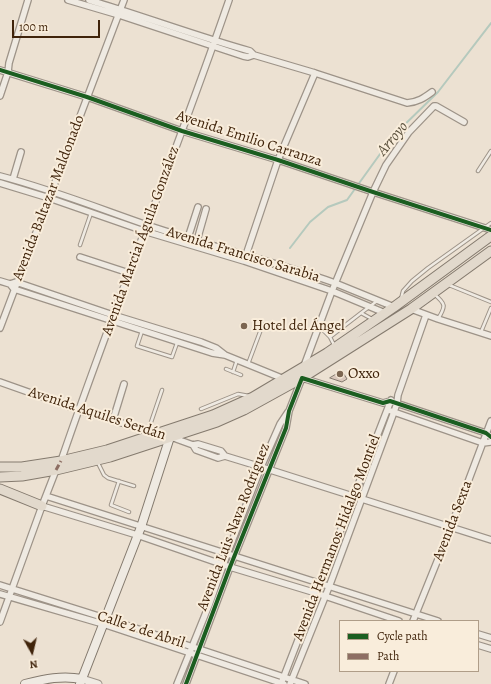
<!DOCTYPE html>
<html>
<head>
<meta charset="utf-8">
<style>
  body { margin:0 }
  #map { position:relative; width:491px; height:684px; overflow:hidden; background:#ece1d2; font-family:Alegreya,serif }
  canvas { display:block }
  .legend { position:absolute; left:339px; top:620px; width:140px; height:52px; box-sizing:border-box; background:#f9eddb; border:1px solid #af9d88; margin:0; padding:5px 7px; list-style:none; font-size:12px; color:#40240b }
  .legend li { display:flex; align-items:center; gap:8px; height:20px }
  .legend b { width:20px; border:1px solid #af9d88 }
  .north { position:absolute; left:12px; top:632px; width:40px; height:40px; -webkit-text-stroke:3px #f9eddb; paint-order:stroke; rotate:172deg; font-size:11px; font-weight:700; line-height:16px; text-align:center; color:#40240b }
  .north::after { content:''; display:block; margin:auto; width:14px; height:18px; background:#40240b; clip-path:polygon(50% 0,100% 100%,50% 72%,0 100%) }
  .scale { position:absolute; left:12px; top:20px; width:88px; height:18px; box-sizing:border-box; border:2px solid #40240b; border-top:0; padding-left:5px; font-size:12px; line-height:14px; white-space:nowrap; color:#40240b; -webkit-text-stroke:3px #f9eddb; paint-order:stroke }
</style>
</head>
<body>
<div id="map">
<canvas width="491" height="684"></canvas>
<ul class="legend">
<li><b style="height:5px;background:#1b5e20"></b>Cycle path</li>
<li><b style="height:5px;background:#8d6e63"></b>Path</li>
</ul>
<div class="north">N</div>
<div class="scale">100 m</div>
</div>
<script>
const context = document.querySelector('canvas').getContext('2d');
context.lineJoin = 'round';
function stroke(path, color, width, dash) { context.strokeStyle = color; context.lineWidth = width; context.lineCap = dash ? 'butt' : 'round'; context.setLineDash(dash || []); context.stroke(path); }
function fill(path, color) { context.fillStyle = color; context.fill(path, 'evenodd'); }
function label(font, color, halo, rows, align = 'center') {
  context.font = font + ' Alegreya,serif'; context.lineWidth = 4; context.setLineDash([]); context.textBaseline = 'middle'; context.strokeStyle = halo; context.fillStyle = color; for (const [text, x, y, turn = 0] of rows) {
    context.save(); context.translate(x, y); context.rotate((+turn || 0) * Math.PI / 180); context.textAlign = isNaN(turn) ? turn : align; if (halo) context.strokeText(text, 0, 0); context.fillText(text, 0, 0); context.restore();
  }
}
const stream = new Path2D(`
  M 290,248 L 310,222 L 328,207 L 347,200 L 393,136 L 438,92 L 491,23`);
const building = new Path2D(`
  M 342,371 L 347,379 L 342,382 L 330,378 Z`);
const service = new Path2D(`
  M 478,171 L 491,151
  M 80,245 L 91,213
  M 449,285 L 491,302
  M 434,294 C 446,304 446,306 438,319
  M 401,299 L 403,291 L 412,281 L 428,268 L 491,223
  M 361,313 L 377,301
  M 319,326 L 330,337
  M 142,331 L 137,346 L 172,357 L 177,343
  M 481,332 L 491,308
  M 334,345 L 330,337 L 361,313 L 372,319
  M 248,364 L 263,324
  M 226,369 L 241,375
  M 233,372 L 237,360
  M 201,409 L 238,394 L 249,396
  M 148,431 L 162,390
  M 98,463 L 104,475 L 108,478 L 134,486
  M 119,481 L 111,505 L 129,512`);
const minor = new Path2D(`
  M 68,0 L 119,15 L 243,56 L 248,57 L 254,55
  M 89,0 C 143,16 196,36 250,51 L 254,55 L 315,73 L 407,103 C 418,102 424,98 432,92
  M 0,70 L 87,97 L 182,131 L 278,160 L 373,192 L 491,230
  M 0,96 L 8,72 L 9,63 L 28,0
  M 0,176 C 50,189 98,208 147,225 C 209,246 273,261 335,283 C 355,291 374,299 394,307
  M 13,179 L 21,152
  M 0,183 L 49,198 L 144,231 L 244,261 L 332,291 L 385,313
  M 187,241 L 198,207
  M 196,244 L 206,209
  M 80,257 L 129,273
  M 245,258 L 278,160 L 315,73
  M 0,281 L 10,284 L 16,282 L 113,315 L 201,342 L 216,348 L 225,355
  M 10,284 L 14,289 L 212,353 L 225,355 L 284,379
  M 411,309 L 438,319 L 491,336
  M 0,328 L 124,0
  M 304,366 L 332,291 L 373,192 L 386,165 L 409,132 L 434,106 L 436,106 L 464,122
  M 0,382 L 79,410 L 155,433
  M 391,411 L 483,443 L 491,442
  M 113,420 L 124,384
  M 171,437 L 193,445 L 198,444 L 221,451 L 225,456
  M 193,445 L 196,450 L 218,458 L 225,456 L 261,467 L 491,540
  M 61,461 C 114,306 176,154 229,0
  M 46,496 L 438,621
  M 42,506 L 137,535 L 230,567 L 316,593 L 399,621
  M 0,585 L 105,618 L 305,684
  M 0,594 L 103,624 L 284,684
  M 413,621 L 451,527 L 491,421
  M 0,622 L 42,506 L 56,470
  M 478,634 L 491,638
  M 478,645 L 491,649
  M 177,684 L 209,605 L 227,554 L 261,467 L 280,424 L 288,412
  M 186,684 L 230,567 L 286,428 L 289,411 L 302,378 L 383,403 L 390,401 L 486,433 L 491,437
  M 281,684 L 391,400
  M 290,684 L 329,587 L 394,412 L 397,403 L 398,395 L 426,315
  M 389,684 L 394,671`);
const tertiary = new Path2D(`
  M 82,679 L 98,684`);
const secondary = new Path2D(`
  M 25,684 C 45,679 62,675 82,679
  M 80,684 L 141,527 L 170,437`);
const primary = new Path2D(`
  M 0,467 L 22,467 L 61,461 L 107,450 L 213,415 L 253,397 L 327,353 L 394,307 L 491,236
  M 0,477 L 22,476 L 56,470 L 110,457 L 217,422 L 244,410 L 302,378 L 411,309 L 491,251
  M 0,489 L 42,506`);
const quiet = new Path2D(`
  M 56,470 L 61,461`);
const cycleway = new Path2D(`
  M 0,70 L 87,97 L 182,131 L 278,160 L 373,192 L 491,230
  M 186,684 L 230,567 L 286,428 L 289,411 L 302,378 L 383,403 L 390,401 L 486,433 L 491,437`);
const markers = [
  [244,326,4,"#7c6651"],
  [340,374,4,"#7c6651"]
];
const streetNames = [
  ["Avenida Emilio Carranza",249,139,18],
  ["Avenida Baltazar Maldonado",49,198,-69],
  ["Avenida Marcial Águila González",141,241,-70],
  ["Avenida Francisco Sarabia",243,255,17],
  ["Avenida Aquiles Serdán",97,414,18],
  ["Avenida Sexta",453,521,-69],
  ["Avenida Luis Nava Rodríguez",234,527,-69],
  ["Avenida Hermanos Hidalgo Montiel",337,538,-69],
  ["Calle 2 de Abril",141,630,18]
];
const poiNames = [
  ["Hotel del Ángel",252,326],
  ["Oxxo",348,374]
];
const waterNames = [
  ["Arroyo",393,139,-50]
];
stroke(stream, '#b5c9bd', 2);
fill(building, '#d9c7bb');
stroke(building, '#847a6e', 1);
stroke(service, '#9d9388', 4.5);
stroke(minor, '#9d9388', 8);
stroke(tertiary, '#9d9388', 9);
stroke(secondary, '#847a6e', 10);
stroke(primary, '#847a6e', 11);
stroke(service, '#efeae2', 2.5);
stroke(minor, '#efeae2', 5.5);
stroke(tertiary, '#efeae2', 7);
stroke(secondary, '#efeae2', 8);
stroke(primary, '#e2d9cc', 9);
stroke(quiet, '#8d6e63', 3, [6, 3]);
stroke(cycleway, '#1b5e20', 4);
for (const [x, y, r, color] of markers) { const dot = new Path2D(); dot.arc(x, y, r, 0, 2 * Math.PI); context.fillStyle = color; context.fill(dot); stroke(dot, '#f9eddb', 1.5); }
label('15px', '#40240b', '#f9eddb', streetNames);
label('15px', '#40240b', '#f9eddb', poiNames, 'left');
label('italic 16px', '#5c523e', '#f9eddb', waterNames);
</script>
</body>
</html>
